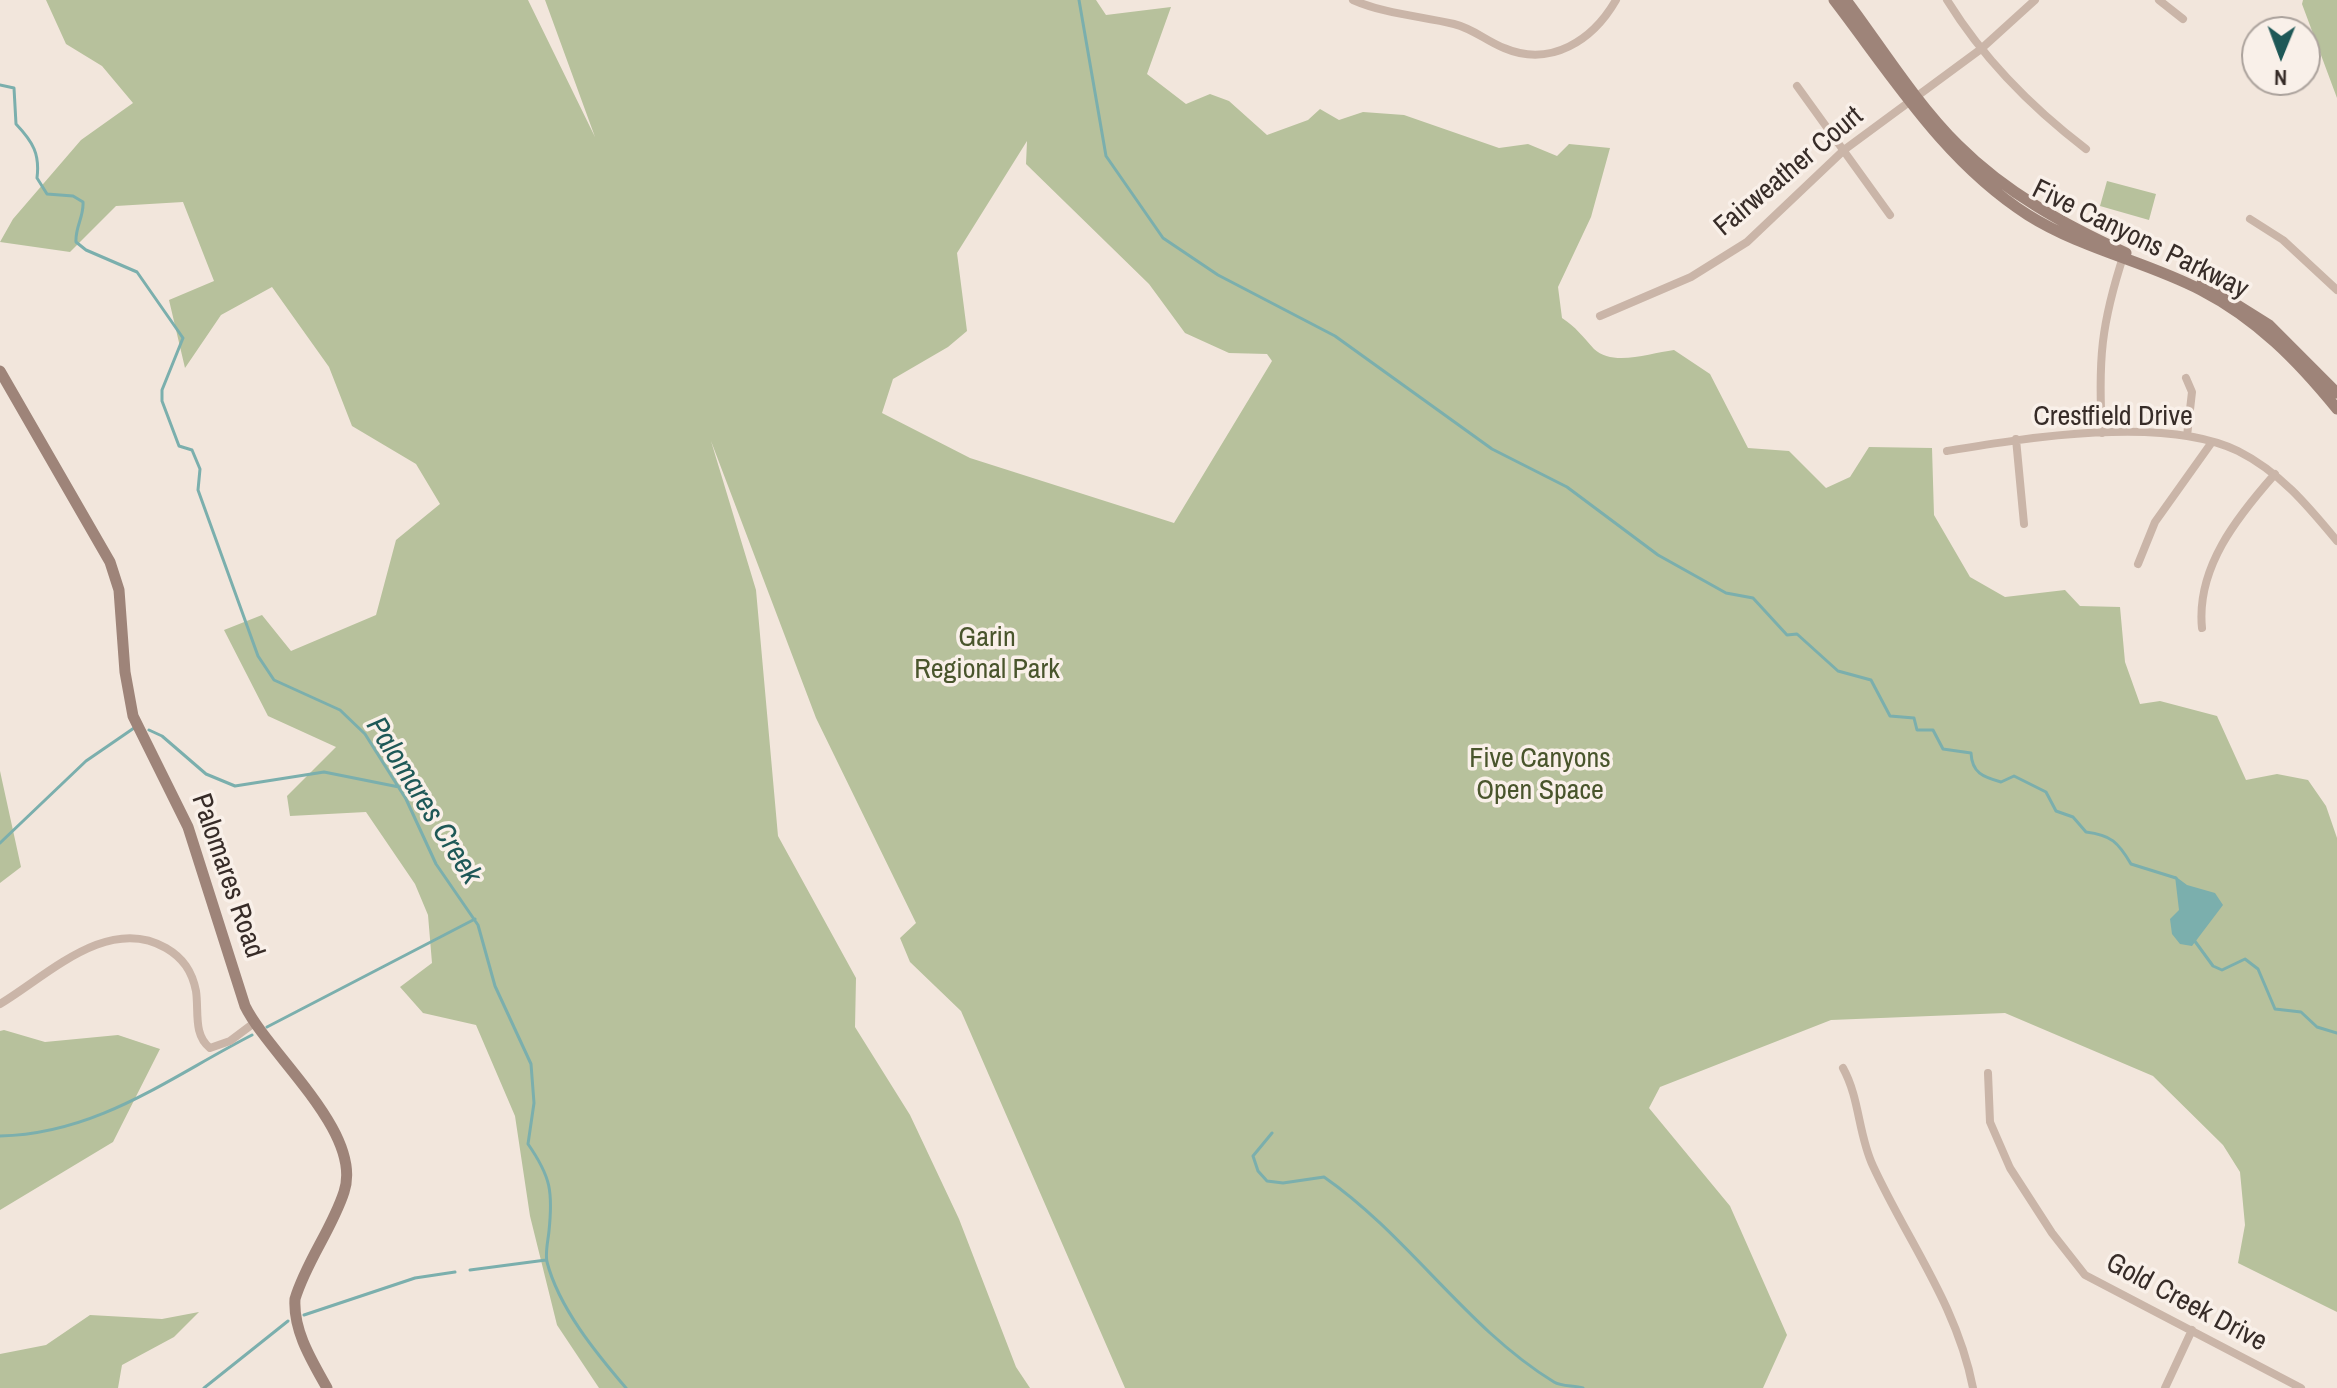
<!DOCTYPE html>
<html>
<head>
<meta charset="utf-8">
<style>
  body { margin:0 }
  #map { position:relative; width:2337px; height:1388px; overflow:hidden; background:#f2e6dc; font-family:"Archivo Narrow",sans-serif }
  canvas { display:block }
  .north { position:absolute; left:2241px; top:16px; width:80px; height:80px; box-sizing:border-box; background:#f9f0e9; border:2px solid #aba29c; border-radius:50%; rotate:181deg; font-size:22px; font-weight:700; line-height:32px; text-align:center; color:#372c28 }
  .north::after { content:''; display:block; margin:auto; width:28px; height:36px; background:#1e5857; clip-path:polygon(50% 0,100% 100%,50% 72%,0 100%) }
</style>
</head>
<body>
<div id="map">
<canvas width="2337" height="1388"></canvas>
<div class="north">N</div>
</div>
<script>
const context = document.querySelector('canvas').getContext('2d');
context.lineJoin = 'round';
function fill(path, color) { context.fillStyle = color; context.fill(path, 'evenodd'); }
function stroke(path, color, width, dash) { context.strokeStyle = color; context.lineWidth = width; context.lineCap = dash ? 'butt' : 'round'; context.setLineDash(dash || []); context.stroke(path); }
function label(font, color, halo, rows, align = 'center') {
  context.font = font + ' "Archivo Narrow",sans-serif'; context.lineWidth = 7; context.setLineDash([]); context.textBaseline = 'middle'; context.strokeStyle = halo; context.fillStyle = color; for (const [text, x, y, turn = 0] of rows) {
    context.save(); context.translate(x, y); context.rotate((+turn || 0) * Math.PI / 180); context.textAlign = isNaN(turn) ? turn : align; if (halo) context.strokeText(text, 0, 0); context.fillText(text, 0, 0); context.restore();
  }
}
const green = new Path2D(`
  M 46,0 L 528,0 L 595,137 L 545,0 L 1096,0 L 1106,15 L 1171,7 L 1147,74 L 1186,104 L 1210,94 L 1229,101 L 1267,135 L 1308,120 L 1320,109 L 1339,120 L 1363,112 L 1404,115 L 1499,148 L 1528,144 L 1557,156 L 1569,144 L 1610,148 L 1591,217 L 1558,287 L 1562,318 C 1576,327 1583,337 1594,349 C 1613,367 1650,353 1674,350 L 1710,374 L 1748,448 L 1789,451 L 1826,488 L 1850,477 L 1869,447 L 1932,448 L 1934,515 L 1970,577 L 2005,597 L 2065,590 L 2080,606 L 2120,607 L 2125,662 L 2140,704 L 2160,701 L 2217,716 L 2246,780 L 2277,774 L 2308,780 L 2326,806 L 2337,838 L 2337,1312 L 2238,1263 L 2245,1225 L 2240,1172 L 2223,1145 L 2153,1076 L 2005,1013 L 1831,1020 L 1660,1087 L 1649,1108 L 1730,1206 L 1787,1335 L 1763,1388 L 1125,1388 L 961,1011 L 910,962 L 900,938 L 916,923 L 816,718 L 711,441 L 756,590 L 778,836 L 856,978 L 855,1027 L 910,1115 L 959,1219 L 1016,1367 L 1030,1388 L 599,1388 L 557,1325 L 530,1216 L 515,1116 L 476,1025 L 423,1013 L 400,987 L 432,963 L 428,915 L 415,884 L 366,812 L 290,816 L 287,796 L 336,747 L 268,716 L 224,630 L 262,615 L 291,651 L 376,615 L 396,540 L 440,504 L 416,464 L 352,426 L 329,367 L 272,287 L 221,315 L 185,368 L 169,300 L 214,281 L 183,202 L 116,206 L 70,252 L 0,242 L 13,219 L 81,140 L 133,103 L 102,66 L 66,44 ZM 1027,141 L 1026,164 L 1149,284 L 1185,333 L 1229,353 L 1267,354 L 1272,361 L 1174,523 L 970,458 L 882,413 L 893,379 L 948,347 L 967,331 L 957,253 Z
  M 2303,0 L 2337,0 L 2337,98 L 2302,4 Z
  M 2107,181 L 2156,194 L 2149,220 L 2100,206 Z
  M 0,771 L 21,867 L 0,883 Z
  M 4,1030 L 45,1042 L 118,1035 L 160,1049 L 113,1142 L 0,1210 L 0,1031 Z
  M 199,1312 L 174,1337 L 122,1365 L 118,1388 L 0,1388 L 0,1354 L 46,1345 L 90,1315 L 162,1319 Z`);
const water = new Path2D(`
  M 2175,876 L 2187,885 L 2215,893 L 2223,905 L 2192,946 L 2180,944 L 2172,934 L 2170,919 L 2179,910 Z`);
const stream = new Path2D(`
  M 1079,0 L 1106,156 L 1163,238 L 1218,275 L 1335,336 L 1492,449 L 1567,487 L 1658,555 L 1726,593 L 1753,598 L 1787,635 L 1797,634 L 1838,671 L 1871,680 L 1890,716 L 1914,718 L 1917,730 L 1933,730 L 1943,749 L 1971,753 C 1972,773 1983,777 2001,782 L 2014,776 L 2046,792 L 2056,811 L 2073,817 L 2086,832 C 2111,835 2118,842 2131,864 L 2176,878
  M 0,85 L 14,88 L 16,124 C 33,142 40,154 37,178 L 47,194 L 73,196 L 83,202 C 84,217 75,227 76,242 L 86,250 L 137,272 L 183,338 L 162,390 L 162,401 L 179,446 L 192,450 L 200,469 L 198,490 L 258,656 L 274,680 L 340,710 L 365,734 L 406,799 L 436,864 L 478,925 L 495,986 L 531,1064 L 534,1103 L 528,1144 C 551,1177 553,1192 549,1231 C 548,1241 545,1253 547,1262 C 559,1308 596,1353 626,1388
  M 149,730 L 162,736 L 206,774 L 235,786 L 324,772 L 399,787
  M 0,843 L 86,761 L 134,728
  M 2194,940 L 2213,966 L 2222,970 L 2245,959 L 2258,969 L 2275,1009 L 2301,1012 L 2317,1027 L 2337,1033
  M 267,1027 L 475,919
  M 1272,1133 L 1253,1156 L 1258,1171 L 1267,1181 L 1283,1183 L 1324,1177 C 1409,1236 1467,1329 1554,1382 C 1562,1387 1574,1385 1583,1388
  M 0,1136 C 98,1134 170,1077 252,1035
  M 470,1270 L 546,1260
  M 304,1315 L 415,1278 L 455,1272
  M 204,1388 L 288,1321`);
const street = new Path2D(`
  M 1353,0 C 1385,14 1420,16 1454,24 C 1474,29 1486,41 1504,48 C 1551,68 1593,40 1616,0
  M 1947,0 C 1984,60 2031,107 2086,149
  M 2159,0 L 2183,19
  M 1797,86 L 1890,215
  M 2250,219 L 2283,240 L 2337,290
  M 1600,316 L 1691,277 L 1747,242 L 1844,150 L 1981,49 L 2035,0
  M 2186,378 L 2192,392 L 2187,436
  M 2102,433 C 2098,360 2101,324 2124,254
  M 2016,439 L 2024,524
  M 1947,451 C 2026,438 2165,415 2238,451 C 2280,472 2308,506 2337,541
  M 2138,564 L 2155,522 L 2212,442
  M 2202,628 C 2196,568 2237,517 2275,474
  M 0,1004 C 47,976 108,914 166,948 C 183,958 192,971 196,991 C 199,1011 193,1035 210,1048 L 230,1041 L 254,1023
  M 1843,1068 C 1860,1099 1858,1134 1873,1166 C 1908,1242 1957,1305 1973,1388
  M 1988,1073 L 1990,1122 L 2010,1168 L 2052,1233 L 2085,1275 L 2301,1388
  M 2165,1388 L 2192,1330`);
const secondary = new Path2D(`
  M 1834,0 C 1893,77 1945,162 2028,215 C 2082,249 2145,261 2201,290 C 2257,319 2298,361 2337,409
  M 1846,0 C 1882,48 1915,102 1958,145 C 2006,193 2065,225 2126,253
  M 2202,283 L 2269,325 L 2337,393
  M 0,371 L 110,562 L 119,590 L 125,672 L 133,716 L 188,827 L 245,1006 C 269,1055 364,1133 344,1192 C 332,1229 306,1262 295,1299 C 293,1331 312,1361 327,1388`);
const streetNames = [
  ["Fairweather Court",1789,172,-40],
  ["Five Canyons Parkway",2140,240,26],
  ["Crestfield Drive",2113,417],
  ["Palomares Road",227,876,71],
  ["Gold Creek Drive",2186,1303,28]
];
const parkNames = [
  ["Garin",987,638],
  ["Regional Park",987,670],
  ["Five Canyons",1540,759],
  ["Open Space",1540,791]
];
const waterNames = [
  ["Palomares Creek",423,801,58]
];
fill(green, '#b7c19c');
fill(water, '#7bafad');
stroke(stream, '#7bafad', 3);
stroke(street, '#cab5a8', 8);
stroke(secondary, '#9e8479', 11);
label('28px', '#372c28', '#f9f0e9', streetNames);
label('28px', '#49552c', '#f9f0e9', parkNames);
label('italic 30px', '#1e5857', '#f9f0e9', waterNames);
</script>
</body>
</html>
